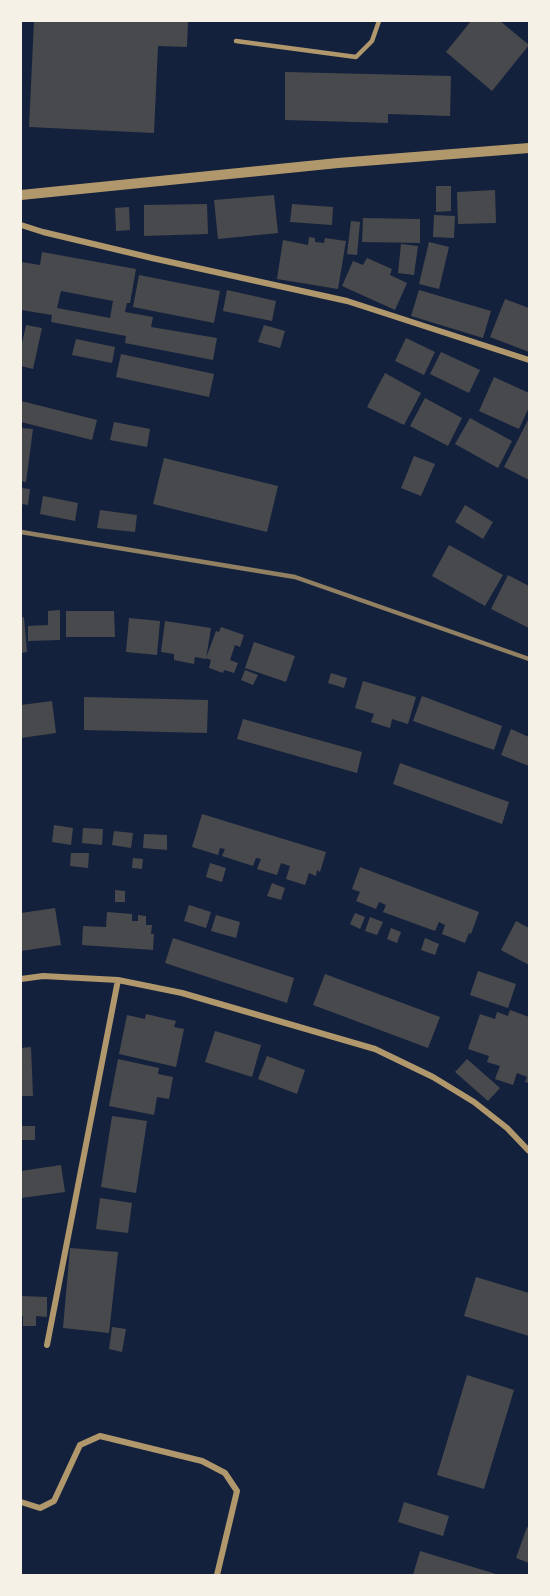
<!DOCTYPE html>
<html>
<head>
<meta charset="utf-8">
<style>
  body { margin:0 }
  #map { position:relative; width:550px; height:1596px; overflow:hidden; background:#14213d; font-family:Georgia,serif }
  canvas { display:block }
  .frame { position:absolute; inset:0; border:22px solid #f6f1e7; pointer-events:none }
</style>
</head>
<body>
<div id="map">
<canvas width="550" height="1596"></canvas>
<div class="frame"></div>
</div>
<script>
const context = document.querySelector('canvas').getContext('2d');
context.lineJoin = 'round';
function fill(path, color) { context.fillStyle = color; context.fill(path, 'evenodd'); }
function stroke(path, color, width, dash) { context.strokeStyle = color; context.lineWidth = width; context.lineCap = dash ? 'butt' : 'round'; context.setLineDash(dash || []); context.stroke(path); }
const building = new Path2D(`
  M 34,21 L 188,21 L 187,47 L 158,46 L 154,133 L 29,127 Z
  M 471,21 L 500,21 L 529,45 L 492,91 L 446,52 Z
  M 285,72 L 451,76 L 450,116 L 388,114 L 388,123 L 285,120 Z
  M 436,186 L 451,186 L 451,211 L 436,212 Z
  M 495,190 L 496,223 L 458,224 L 457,192 Z
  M 274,195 L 278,233 L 218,239 L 214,200 Z
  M 207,204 L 208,234 L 144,236 L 144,205 Z
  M 292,204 L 333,207 L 332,225 L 290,222 Z
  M 129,207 L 130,230 L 116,231 L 115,208 Z
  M 434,215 L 455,216 L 454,238 L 433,237 Z
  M 363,218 L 420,219 L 420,243 L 362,242 Z
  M 351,221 L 360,222 L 357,255 L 347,254 Z
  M 309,237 L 315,238 L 315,242 L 324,243 L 325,238 L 346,241 L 338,289 L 277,279 L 283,240 L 308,245 Z
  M 429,242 L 449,247 L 439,289 L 419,284 Z
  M 401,244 L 418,246 L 414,275 L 398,273 Z
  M 42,252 L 136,269 L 130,303 L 127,303 L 125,312 L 153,317 L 151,327 L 217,338 L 213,360 L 125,343 L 126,336 L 51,322 L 52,315 L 21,310 L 21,262 L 40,265 ZM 61,291 L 113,301 L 110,318 L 57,308 Z
  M 367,258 L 392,269 L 390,275 L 407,283 L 395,310 L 342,286 L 353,261 L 363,265 Z
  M 139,275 L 220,291 L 214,323 L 133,307 Z
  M 227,290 L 276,301 L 272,321 L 223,311 Z
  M 419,290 L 491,311 L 483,338 L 411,316 Z
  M 505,299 L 529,308 L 529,352 L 490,337 Z
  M 26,325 L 42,328 L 33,369 L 21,366 L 21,348 Z
  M 264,325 L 285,331 L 280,348 L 258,342 Z
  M 406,338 L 435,352 L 424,375 L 395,361 Z
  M 76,339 L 115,347 L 112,363 L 72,355 Z
  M 441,352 L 480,370 L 469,393 L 430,374 Z
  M 121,354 L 214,374 L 209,397 L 116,377 Z
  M 385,373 L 421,393 L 404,425 L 367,407 Z
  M 494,377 L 529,393 L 529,407 L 519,429 L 479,411 Z
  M 425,398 L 462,418 L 448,446 L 410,426 Z
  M 21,401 L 97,420 L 92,440 L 21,422 Z
  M 470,418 L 512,441 L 498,468 L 455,444 Z
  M 529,418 L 529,480 L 504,467 Z
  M 114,422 L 150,429 L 147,447 L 110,440 Z
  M 21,428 L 33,429 L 26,482 L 21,481 Z
  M 414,456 L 435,464 L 421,496 L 401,488 Z
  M 164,458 L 278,486 L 267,532 L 153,504 Z
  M 21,488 L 30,489 L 28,505 L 21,504 Z
  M 43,496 L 78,503 L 75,521 L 40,514 Z
  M 465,505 L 493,522 L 483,539 L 455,522 Z
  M 100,510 L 137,515 L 135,532 L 97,528 Z
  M 449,545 L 503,575 L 485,606 L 432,576 Z
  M 508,575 L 529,586 L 529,628 L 491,609 Z
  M 60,610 L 60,640 L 28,641 L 28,626 L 48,625 L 48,611 Z
  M 66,611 L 114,611 L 115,637 L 66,637 Z
  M 24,617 L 27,652 L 21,653 L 21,618 Z
  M 129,618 L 160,621 L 157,655 L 126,652 Z
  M 165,621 L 211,628 L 206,659 L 195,657 L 194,664 L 174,660 L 174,654 L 161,652 Z
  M 221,627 L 244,635 L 240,647 L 235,645 L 230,660 L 238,663 L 234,673 L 224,670 L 223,673 L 209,668 L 211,660 L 206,658 L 216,631 L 219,632 Z
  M 254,642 L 295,656 L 286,682 L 245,668 Z
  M 245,670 L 258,675 L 253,685 L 241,680 Z
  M 331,673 L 347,678 L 344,688 L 328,683 Z
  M 363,681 L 416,697 L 408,724 L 392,719 L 390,728 L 371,722 L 374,714 L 355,708 Z
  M 422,696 L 502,726 L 494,750 L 413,721 Z
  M 84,697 L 208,700 L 207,733 L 84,730 Z
  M 52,701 L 56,733 L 21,738 L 21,705 Z
  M 243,719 L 362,752 L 357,773 L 237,739 Z
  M 511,729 L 529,737 L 529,766 L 501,755 Z
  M 400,763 L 509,802 L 502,824 L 393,784 Z
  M 202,814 L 326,852 L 320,872 L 317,870 L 316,876 L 309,873 L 305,885 L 286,879 L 290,866 L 281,863 L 277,875 L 257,869 L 261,859 L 256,858 L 253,866 L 222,856 L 225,849 L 220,848 L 218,855 L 192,847 Z
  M 54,825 L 73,828 L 71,845 L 52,842 Z
  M 83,828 L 103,829 L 102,845 L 82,843 Z
  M 114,831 L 133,833 L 131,848 L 112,845 Z
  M 144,834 L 167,835 L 167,850 L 143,848 Z
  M 71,853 L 89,853 L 88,868 L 70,866 Z
  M 133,858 L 143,859 L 142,869 L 132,868 Z
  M 210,863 L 226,868 L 222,882 L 206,877 Z
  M 360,867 L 479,912 L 471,934 L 469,933 L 465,943 L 442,934 L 445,925 L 439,922 L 435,931 L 383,912 L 386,905 L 379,902 L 376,909 L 356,901 L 360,892 L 352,889 Z
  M 272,883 L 285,888 L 281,900 L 267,896 Z
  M 115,890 L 125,891 L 125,902 L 115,902 Z
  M 189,905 L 211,912 L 206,928 L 184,921 Z
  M 55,908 L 61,945 L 21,951 L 21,913 Z
  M 107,912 L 132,914 L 132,921 L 138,921 L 138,915 L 146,916 L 146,925 L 152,925 L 151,934 L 154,934 L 153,950 L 82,945 L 83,926 L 106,927 Z
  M 355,913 L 365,917 L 360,929 L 350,924 Z
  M 216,915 L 240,922 L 236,938 L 211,931 Z
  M 370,917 L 383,922 L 377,935 L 365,931 Z
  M 516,921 L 529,928 L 529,965 L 501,950 Z
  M 391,928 L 401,932 L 397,943 L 387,939 Z
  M 173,938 L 294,978 L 287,1003 L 165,963 Z
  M 425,938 L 439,944 L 435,955 L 421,950 Z
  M 478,971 L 516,984 L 508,1008 L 470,995 Z
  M 325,974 L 440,1017 L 428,1048 L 313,1005 Z
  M 510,1010 L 529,1017 L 529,1083 L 525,1082 L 527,1077 L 517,1073 L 513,1085 L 495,1079 L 500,1066 L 487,1062 L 489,1056 L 468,1049 L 480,1014 L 495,1019 L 497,1012 L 508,1016 Z
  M 146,1014 L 176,1021 L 174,1027 L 184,1029 L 176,1067 L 119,1054 L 127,1015 L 145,1019 Z
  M 215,1031 L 261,1045 L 252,1077 L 205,1062 Z
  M 31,1047 L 33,1096 L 21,1096 L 21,1048 Z
  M 267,1056 L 305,1070 L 297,1094 L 258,1079 Z
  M 118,1059 L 159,1068 L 158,1074 L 173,1077 L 169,1099 L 157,1097 L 154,1115 L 109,1106 Z
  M 467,1059 L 500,1088 L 488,1101 L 455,1072 Z
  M 112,1116 L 147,1121 L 136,1193 L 101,1187 Z
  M 21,1126 L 35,1126 L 35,1140 L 21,1140 Z
  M 61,1165 L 65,1192 L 21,1198 L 21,1171 Z
  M 100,1198 L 132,1203 L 128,1233 L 96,1229 Z
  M 70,1248 L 118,1252 L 109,1333 L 63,1328 Z
  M 476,1277 L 529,1293 L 529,1336 L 464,1316 Z
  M 21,1296 L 47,1297 L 47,1317 L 36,1316 L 36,1326 L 23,1326 L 23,1316 L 21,1316 Z
  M 112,1327 L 126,1329 L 122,1352 L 109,1349 Z
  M 467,1375 L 514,1390 L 484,1489 L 437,1475 Z
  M 404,1502 L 449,1516 L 443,1536 L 398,1522 Z
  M 527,1527 L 529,1528 L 529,1563 L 516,1558 Z
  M 420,1551 L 496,1574 L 496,1575 L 413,1575 Z`);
const service = new Path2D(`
  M 236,41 L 356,57 L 372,41 L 379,21`);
const minor = new Path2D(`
  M 21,225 L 43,232 L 152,258 L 347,301 L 529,360
  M 21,979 L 43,976 L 118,980 L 182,993 L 375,1049 L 433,1077 L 474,1102 L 507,1128 L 529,1151
  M 47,1345 L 118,980
  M 21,1502 L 40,1508 L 54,1501 L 80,1445 L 100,1436 L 202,1461 L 225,1473 L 237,1491 L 217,1575`);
const tertiary = new Path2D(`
  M 21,195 L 338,163 L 529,148`);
const rail = new Path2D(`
  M 21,532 L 295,577 L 529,659`);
fill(building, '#48494c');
stroke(service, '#b1986c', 4.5);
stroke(minor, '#b1986c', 6);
stroke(tertiary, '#b1986c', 10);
stroke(rail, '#918062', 4.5);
</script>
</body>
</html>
